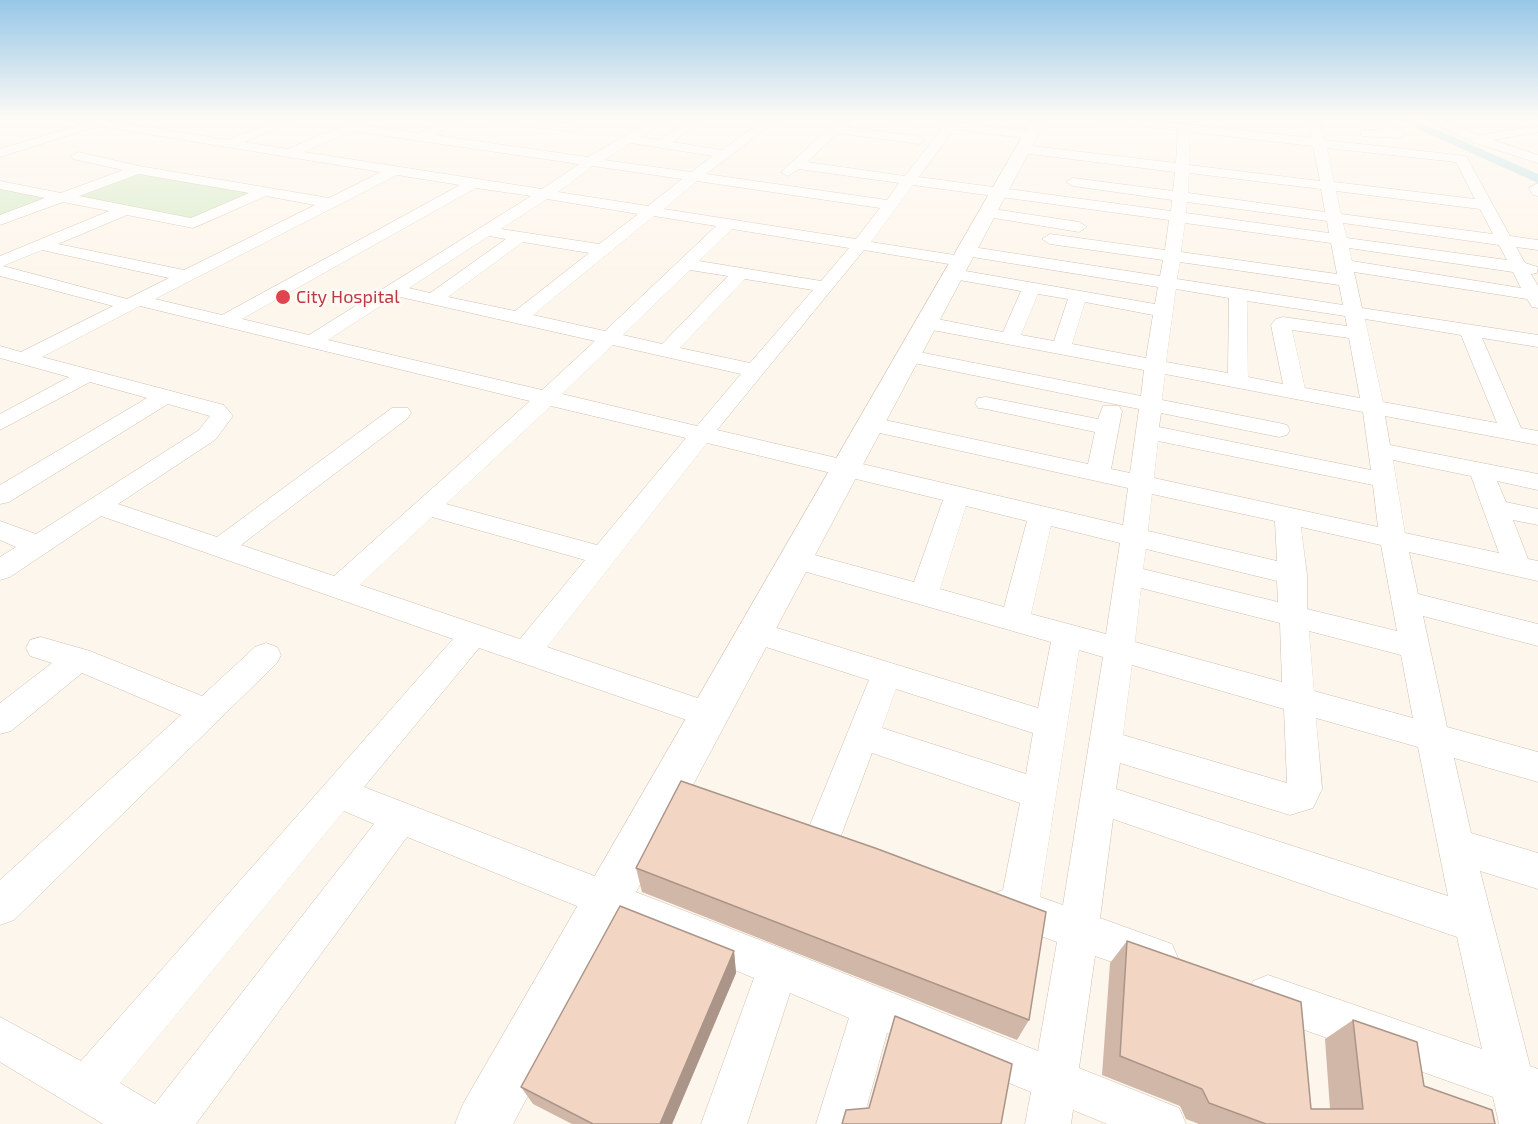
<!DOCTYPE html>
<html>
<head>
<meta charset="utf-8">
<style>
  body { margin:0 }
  canvas { display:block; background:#fdf6ec }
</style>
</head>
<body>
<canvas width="1538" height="1124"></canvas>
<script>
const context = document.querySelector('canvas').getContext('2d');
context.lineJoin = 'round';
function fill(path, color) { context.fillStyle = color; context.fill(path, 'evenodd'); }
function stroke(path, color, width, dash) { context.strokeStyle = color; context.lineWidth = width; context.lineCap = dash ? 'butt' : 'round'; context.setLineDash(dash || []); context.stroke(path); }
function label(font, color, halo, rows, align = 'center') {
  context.font = font + ' "Exo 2",sans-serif'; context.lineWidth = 6; context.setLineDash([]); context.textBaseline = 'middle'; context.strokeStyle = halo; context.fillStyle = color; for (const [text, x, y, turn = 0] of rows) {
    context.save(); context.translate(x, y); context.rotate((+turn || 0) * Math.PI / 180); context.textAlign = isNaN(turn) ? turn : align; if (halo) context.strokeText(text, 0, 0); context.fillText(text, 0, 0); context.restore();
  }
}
const green = new Path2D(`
  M 139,170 L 265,192 L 194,223 L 60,198 L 0,219 L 0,183 L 60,197 Z`);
const canal = new Path2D(`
  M 1394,118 L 1410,118 L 1538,174 L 1538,183 Z`);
const street = new Path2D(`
  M 64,118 L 93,118 L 228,140 L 283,118 L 300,118 L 245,142 L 287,149 L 361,118 L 370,121 L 364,125 L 419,133 L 452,118 L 468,118 L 434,135 L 588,157 L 655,118 L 670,118 L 641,137 L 659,140 L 691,118 L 705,118 L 673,142 L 722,150 L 766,118 L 780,118 L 706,174 L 887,200 L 899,183 L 799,169 L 788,176 L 781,172 L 840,118 L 853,118 L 845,127 L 919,136 L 925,140 L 919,144 L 838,133 L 807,162 L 905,176 L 942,128 L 892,122 L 886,118 L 922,118 L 1031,131 L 1037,135 L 1031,139 L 954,129 L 919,177 L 1171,211 L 1172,200 L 1073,186 L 1066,182 L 1073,178 L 1173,191 L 1175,172 L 1023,153 L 1016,149 L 1023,145 L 1176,163 L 1178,130 L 1102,122 L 1096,118 L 1134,118 L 1312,138 L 1308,118 L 1320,118 L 1325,140 L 1466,156 L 1510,236 L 1538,240 L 1538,250 L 1516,247 L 1525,263 L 1538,267 L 1537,273 L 1531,274 L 1538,286 L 1538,308 L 1532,307 L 1527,299 L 1354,272 L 1362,308 L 1538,335 L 1538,347 L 1482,338 L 1521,428 L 1538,431 L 1538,445 L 1385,416 L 1390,445 L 1538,474 L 1538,490 L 1497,481 L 1506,502 L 1538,509 L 1538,525 L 1513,520 L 1528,559 L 1538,561 L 1538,581 L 1409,552 L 1418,594 L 1538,624 L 1538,646 L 1423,616 L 1447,727 L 1538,752 L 1538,782 L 1454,758 L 1471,833 L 1538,853 L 1538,889 L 1480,871 L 1530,1066 L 1538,1069 L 1538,1124 L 1499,1124 L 1493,1097 L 1268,1017 L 1253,1011 L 1247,996 L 1253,981 L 1268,975 L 1482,1049 L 1457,937 L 1113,819 L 1100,918 L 1172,944 L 1178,958 L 1172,972 L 1158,978 L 1095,956 L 1079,1068 L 1179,1108 L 1186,1124 L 1107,1124 L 1073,1110 L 1071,1124 L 1025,1124 L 1031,1092 L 887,1033 L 862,1124 L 816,1124 L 849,1018 L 790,993 L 747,1124 L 701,1124 L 754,978 L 407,837 L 196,1124 L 103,1124 L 0,1062 L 0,1017 L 81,1061 L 453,639 L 101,516 L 10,577 L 0,580 L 0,557 L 16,547 L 0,540 L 0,521 L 36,534 L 199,430 L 210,416 L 168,404 L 9,502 L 0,504 L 0,485 L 147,398 L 90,382 L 0,430 L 0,414 L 69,377 L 0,358 L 0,346 L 21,352 L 113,306 L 0,276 L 0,256 L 109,211 L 63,202 L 0,225 L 0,215 L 45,198 L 0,189 L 0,181 L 61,193 L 123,170 L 73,159 L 71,156 L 78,152 L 139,166 L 329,198 L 381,172 L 98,126 L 0,157 L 0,149 L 82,124 ZM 351,131 L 579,164 L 542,189 L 304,152 ZM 1190,132 L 1313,146 L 1320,181 L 1189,165 ZM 631,143 L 713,156 L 691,172 L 604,160 ZM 1327,148 L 1456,162 L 1475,199 L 1334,182 ZM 593,166 L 682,179 L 648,206 L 558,192 ZM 1189,173 L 1321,189 L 1325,212 L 1188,193 ZM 139,174 L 249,193 L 191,218 L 79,196 ZM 397,175 L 460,185 L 222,315 L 155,299 ZM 697,181 L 880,208 L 856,239 L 664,209 ZM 913,185 L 1169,220 L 1165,250 L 1050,234 L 1042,239 L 1050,244 L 1163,260 L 1160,276 L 966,246 L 958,251 L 966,256 L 1158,287 L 1155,304 L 954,269 L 948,270 L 945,274 L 948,278 L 1021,291 L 1003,332 L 927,317 L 918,323 L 927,329 L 1144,370 L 1141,396 L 909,350 L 902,352 L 899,356 L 902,360 L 909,362 L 1139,409 L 1130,473 L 1111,469 L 1122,411 L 1119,406 L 1103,406 L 1098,419 L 986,397 L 978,398 L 975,403 L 978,408 L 986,409 L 1095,432 L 1088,464 L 871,417 L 863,419 L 860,424 L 863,429 L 871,431 L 1128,488 L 1123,525 L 717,430 L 864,250 L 961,266 L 967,265 L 969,261 L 967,257 L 961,256 L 871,242 ZM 476,188 L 531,196 L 309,335 L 242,319 ZM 1336,191 L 1480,209 L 1493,234 L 1341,214 ZM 266,196 L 315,205 L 184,270 L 58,244 L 127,215 L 193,228 ZM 547,199 L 638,214 L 599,244 L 501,229 ZM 1187,202 L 1327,221 L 1329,233 L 1186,213 ZM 654,216 L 716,226 L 605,331 L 533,315 ZM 1185,223 L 1331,243 L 1337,274 L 1181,252 ZM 1343,223 L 1499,245 L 1507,260 L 1347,238 ZM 732,229 L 849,248 L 821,281 L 699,261 ZM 489,236 L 506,239 L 430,293 L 409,288 ZM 523,242 L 589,253 L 515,311 L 448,297 ZM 1349,248 L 1513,272 L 1521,288 L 1352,261 ZM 42,250 L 169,278 L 127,299 L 3,266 ZM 1180,262 L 1339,285 L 1343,305 L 1177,279 ZM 690,270 L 728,276 L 662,344 L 623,335 ZM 745,279 L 813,290 L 750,363 L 680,348 ZM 1176,289 L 1229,298 L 1228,373 L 1166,362 ZM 1038,294 L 1068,299 L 1054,341 L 1021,335 ZM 396,296 L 595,341 L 542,390 L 328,340 ZM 1247,301 L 1345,316 L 1347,326 L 1283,317 L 1276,319 L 1271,325 L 1283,384 L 1248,377 ZM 1085,302 L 1153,315 L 1146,358 L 1072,344 ZM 140,306 L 530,401 L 334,576 L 241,545 L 408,418 L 411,413 L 408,408 L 392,408 L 217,537 L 118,504 L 215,440 L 233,416 L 224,405 L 42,357 ZM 1365,319 L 1461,335 L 1497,423 L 1383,402 ZM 1292,330 L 1349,338 L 1360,398 L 1305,388 ZM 613,345 L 741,374 L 697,426 L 562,394 ZM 1165,374 L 1363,412 L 1371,470 L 1159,427 L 1161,413 L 1279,437 L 1287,435 L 1290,430 L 1287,425 L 1279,423 L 1162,400 ZM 551,406 L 686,438 L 597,545 L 446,504 ZM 1158,441 L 1373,485 L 1378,527 L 1154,478 ZM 707,443 L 943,500 L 914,582 L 796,550 L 786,552 L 783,559 L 786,566 L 1051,642 L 1038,708 L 754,621 L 744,624 L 739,632 L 744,640 L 869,680 L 805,837 L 810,849 L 823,854 L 836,849 L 872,753 L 1020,803 L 1003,890 L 997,892 L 992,906 L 997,920 L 1057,942 L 1038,1051 L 778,947 L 364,787 L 479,648 L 710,728 L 721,724 L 726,715 L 721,706 L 547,647 ZM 1393,460 L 1471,476 L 1499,553 L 1405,533 ZM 1152,494 L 1275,521 L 1277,561 L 1148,531 ZM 966,506 L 1027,521 L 1004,607 L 940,589 ZM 432,517 L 585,560 L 520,639 L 360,585 ZM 1051,526 L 1120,543 L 1106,634 L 1031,614 ZM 1301,527 L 1381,545 L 1397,631 L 1307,609 L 1307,575 ZM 1146,549 L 1277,581 L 1278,602 L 1143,569 ZM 1141,588 L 1280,623 L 1282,682 L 1135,642 ZM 1309,631 L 1401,655 L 1413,718 L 1314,691 ZM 1079,650 L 1103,657 L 1063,905 L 1040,897 ZM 1132,665 L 1284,709 L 1287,783 L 1123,735 ZM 896,689 L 1033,733 L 1026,774 L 882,728 ZM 1316,718 L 1418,747 L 1448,896 L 1116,789 L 1120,763 L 1290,815 L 1313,808 L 1322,789 ZM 344,811 L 374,824 L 155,1104 L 120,1083 Z
  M 492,118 L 525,118 L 572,124 L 578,128 L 572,132 L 498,122 Z
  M 1363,118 L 1378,118 L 1406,134 L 1400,138 L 1361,136 L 1361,130 L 1382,130 Z
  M 1424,118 L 1440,118 L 1478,135 L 1538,126 L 1538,132 L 1493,140 L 1538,155 L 1538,163 L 1472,142 Z
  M 1536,184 L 1538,184 L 1538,196 L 1533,195 L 1529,188 Z
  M 987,208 L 1079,222 L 1087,227 L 1079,232 L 982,216 L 979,213 Z
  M 41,637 L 90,651 L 202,696 L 255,647 L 266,643 L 277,647 L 281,655 L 277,663 L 14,920 L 0,925 L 0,880 L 181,715 L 82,673 L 11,731 L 0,734 L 0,703 L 52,663 L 30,656 L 26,648 L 30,640 Z`);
const secondary = new Path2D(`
  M 1033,118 L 1047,118 L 513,1124 L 455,1124 L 463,1104 Z`);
const wall = new Path2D(`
  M 636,868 L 1029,1020 L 1017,1040 L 642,892 Z
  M 1127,941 L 1311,1109 L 1330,1109 L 1325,1039 L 1353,1020 L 1424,1086 L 1495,1124 L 1199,1124 L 1186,1119 L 1180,1106 L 1102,1075 L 1110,963 Z
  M 734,951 L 736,973 L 672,1124 L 572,1124 L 533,1104 L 521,1087 Z
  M 895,1016 L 1012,1064 L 869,1108 Z`);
const shadedWall = new Path2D(`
  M 734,951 L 736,973 L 672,1124 L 660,1124 Z`);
const building = new Path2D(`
  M 681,781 L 875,848 L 1046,912 L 1029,1020 L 636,868 Z
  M 620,906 L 734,951 L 660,1124 L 593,1124 L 521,1087 Z
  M 1127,941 L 1301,1002 L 1311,1109 L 1363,1109 L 1353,1020 L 1417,1042 L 1424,1086 L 1492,1110 L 1495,1124 L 1266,1124 L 1209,1103 L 1202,1089 L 1120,1056 Z
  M 895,1016 L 1012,1064 L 1001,1124 L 842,1124 L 846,1110 L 869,1108 Z`);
const markers = [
  [283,297,8,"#e0444e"]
];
const farHealthnames = [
  ["City Hospital",296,297]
];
fill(green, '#d8ecc9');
fill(canal, '#bfe3e8');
stroke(street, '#d1beb0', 1);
stroke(secondary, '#d6c0b0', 1);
fill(street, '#fff');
fill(secondary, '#fff');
fill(wall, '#d1b7a8');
fill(shadedWall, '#aa9588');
fill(building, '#f3d5c3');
stroke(building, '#aa9588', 1.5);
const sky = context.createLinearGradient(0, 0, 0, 275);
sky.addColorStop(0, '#97c7e8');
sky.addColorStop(0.43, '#fefbf6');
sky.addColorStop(1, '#fefbf600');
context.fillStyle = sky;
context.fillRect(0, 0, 1538, 275);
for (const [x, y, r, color] of markers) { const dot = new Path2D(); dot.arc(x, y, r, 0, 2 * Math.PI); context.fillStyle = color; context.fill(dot); stroke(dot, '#fffaf3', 2); }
label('18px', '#be3a42', '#fffaf3', farHealthnames, 'left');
</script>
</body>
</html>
